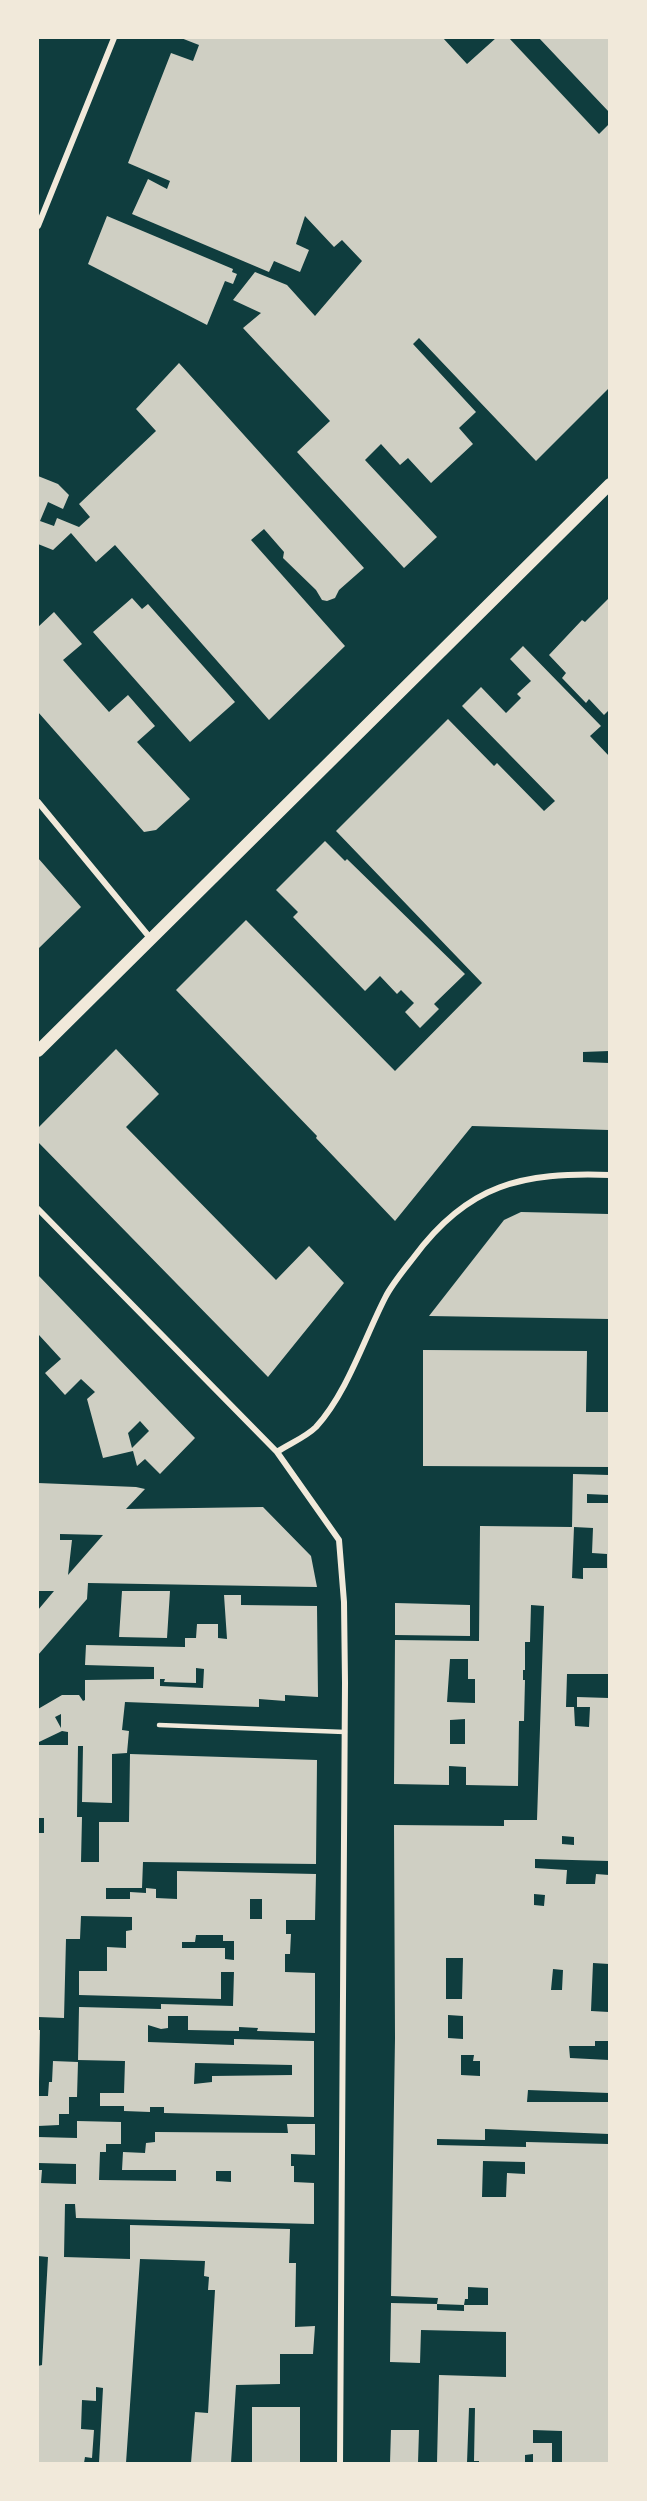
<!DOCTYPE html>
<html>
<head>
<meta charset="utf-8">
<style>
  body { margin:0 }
  #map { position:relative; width:647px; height:2501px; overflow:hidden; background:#0f3d3e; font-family:Poppins,sans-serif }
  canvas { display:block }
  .frame { position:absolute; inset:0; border:39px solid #f1e9da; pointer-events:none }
</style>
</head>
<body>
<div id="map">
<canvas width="647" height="2501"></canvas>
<div class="frame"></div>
</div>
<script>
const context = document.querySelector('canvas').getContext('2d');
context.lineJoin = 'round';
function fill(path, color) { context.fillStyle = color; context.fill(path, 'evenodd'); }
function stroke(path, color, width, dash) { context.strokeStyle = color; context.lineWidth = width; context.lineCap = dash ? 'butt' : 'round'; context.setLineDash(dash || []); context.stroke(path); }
const building = new Path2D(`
  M 181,38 L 443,38 L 467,64 L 496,38 L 509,38 L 599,134 L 609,124 L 609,388 L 536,461 L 419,338 L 413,344 L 476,412 L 459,428 L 473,444 L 431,483 L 408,458 L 400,465 L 381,444 L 365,460 L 437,537 L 404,568 L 297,452 L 330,421 L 243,328 L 261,313 L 233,300 L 255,272 L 287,285 L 315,316 L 362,261 L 342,240 L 334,247 L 305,216 L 296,244 L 309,250 L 300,272 L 274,261 L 269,272 L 132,214 L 148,179 L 167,189 L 170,181 L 128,163 L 171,53 L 193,61 L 199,45 Z
  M 539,38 L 609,38 L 609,112 Z
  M 107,216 L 233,269 L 232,272 L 237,274 L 233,284 L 225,281 L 207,325 L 88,264 Z
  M 179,363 L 364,568 L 339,590 L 335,598 L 327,601 L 322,600 L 316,590 L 283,558 L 284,552 L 264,529 L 251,540 L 345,646 L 269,720 L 115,545 L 96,562 L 71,533 L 53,550 L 38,544 L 38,476 L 58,484 L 69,495 L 63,509 L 48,502 L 40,521 L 54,526 L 57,518 L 79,527 L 90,517 L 79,504 L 156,431 L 136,409 Z
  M 132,598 L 142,609 L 148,604 L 235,702 L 190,742 L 93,632 Z
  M 609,598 L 609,713 L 608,711 L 604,715 L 589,699 L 586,703 L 562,678 L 566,673 L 549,655 L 582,620 L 585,622 Z
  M 54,612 L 82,644 L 63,660 L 109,712 L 128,695 L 155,726 L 137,742 L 190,799 L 156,830 L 144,832 L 38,712 L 38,627 Z
  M 523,646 L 601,726 L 590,736 L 609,756 L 609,1051 L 583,1052 L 583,1062 L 609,1063 L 609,1130 L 472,1126 L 395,1221 L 316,1138 L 317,1136 L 176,990 L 246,920 L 395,1071 L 482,983 L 336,831 L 448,719 L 494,766 L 497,763 L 544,811 L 555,801 L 462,706 L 481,687 L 506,713 L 521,698 L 517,694 L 531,681 L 510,659 Z
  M 325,841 L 345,861 L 347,859 L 465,974 L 434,1004 L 439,1009 L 420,1028 L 405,1012 L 414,1003 L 401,990 L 397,994 L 380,976 L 365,991 L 293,917 L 298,912 L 276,890 Z
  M 38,858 L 81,907 L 38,949 Z
  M 116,1049 L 159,1094 L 126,1127 L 276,1280 L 309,1246 L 344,1283 L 268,1377 L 38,1142 L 38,1128 Z
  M 521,1212 L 609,1214 L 609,1319 L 429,1316 L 504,1220 Z
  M 38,1275 L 195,1438 L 160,1474 L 145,1459 L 137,1466 L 133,1451 L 103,1458 L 87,1399 L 95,1392 L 81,1379 L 65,1395 L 45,1373 L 61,1359 L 39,1335 L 38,1337 ZM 140,1421 L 149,1431 L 132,1448 L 128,1433 Z
  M 423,1350 L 587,1351 L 586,1412 L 609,1412 L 609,1467 L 423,1466 Z
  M 573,1474 L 609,1475 L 609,1495 L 587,1494 L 587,1503 L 609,1503 L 609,1674 L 567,1674 L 566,1707 L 574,1707 L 575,1726 L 589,1727 L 590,1707 L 577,1707 L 577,1697 L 609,1698 L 609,1861 L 535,1859 L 535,1868 L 567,1870 L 566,1884 L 595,1884 L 596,1874 L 609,1875 L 609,1964 L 593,1963 L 591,2011 L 609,2012 L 609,2041 L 595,2041 L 595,2046 L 569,2046 L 570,2058 L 609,2060 L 609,2093 L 528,2090 L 527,2102 L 609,2102 L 609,2134 L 485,2129 L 485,2140 L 437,2139 L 437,2145 L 526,2147 L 526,2142 L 609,2144 L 609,2463 L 562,2463 L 562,2431 L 533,2430 L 533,2443 L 552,2443 L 552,2463 L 533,2463 L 533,2454 L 525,2455 L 525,2463 L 479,2463 L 479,2461 L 474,2461 L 475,2408 L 469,2408 L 467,2463 L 437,2463 L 439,2375 L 506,2377 L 506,2332 L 421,2330 L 420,2363 L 390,2362 L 391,2303 L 437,2304 L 437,2310 L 464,2311 L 464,2305 L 488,2305 L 488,2288 L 468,2287 L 468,2299 L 465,2299 L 464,2305 L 437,2304 L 438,2298 L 391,2296 L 395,2038 L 394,1825 L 504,1826 L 504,1820 L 537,1820 L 544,1606 L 531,1605 L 530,1642 L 525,1642 L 525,1670 L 523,1670 L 523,1680 L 525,1680 L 524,1721 L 519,1721 L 518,1786 L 466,1785 L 466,1767 L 449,1766 L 449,1785 L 394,1784 L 395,1640 L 479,1641 L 480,1526 L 572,1527 ZM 574,1527 L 593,1528 L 592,1553 L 607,1554 L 607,1568 L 583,1568 L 583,1579 L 572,1578 ZM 450,1659 L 468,1659 L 468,1679 L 475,1679 L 475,1703 L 447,1702 ZM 465,1719 L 465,1744 L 450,1744 L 450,1720 ZM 562,1836 L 574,1837 L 574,1845 L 562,1844 ZM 534,1894 L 545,1895 L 544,1906 L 534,1905 ZM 446,1958 L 463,1958 L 462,1999 L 446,1999 ZM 553,1969 L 563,1970 L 562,1990 L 551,1990 ZM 448,2015 L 463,2016 L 463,2039 L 448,2038 ZM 461,2055 L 474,2055 L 473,2061 L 480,2061 L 480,2076 L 461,2075 ZM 483,2161 L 525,2162 L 525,2174 L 507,2173 L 506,2197 L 482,2197 Z
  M 38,1483 L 136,1487 L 145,1489 L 126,1509 L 263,1507 L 311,1556 L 317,1587 L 88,1583 L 87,1599 L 38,1655 L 38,1610 L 54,1591 L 38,1591 ZM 60,1534 L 103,1535 L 68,1575 L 72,1540 L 60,1540 Z
  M 122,1591 L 170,1591 L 167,1638 L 119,1637 Z
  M 224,1595 L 241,1595 L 241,1605 L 317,1606 L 318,1697 L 285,1695 L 285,1701 L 259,1699 L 259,1707 L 125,1702 L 122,1730 L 129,1731 L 127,1753 L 112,1754 L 112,1803 L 82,1802 L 83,1746 L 78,1746 L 77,1817 L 82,1817 L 81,1862 L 99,1862 L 99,1822 L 129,1822 L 130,1754 L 317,1760 L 316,1864 L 143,1862 L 142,1888 L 106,1888 L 106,1899 L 130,1899 L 130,1892 L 146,1893 L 146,1888 L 156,1889 L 156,1898 L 177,1899 L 177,1871 L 316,1874 L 315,1920 L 286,1920 L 286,1934 L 291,1934 L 290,1954 L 285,1954 L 285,1972 L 315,1973 L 315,2033 L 257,2031 L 258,2028 L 239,2027 L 239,2031 L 188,2030 L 188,2016 L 168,2016 L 168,2028 L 161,2029 L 148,2025 L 148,2042 L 234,2045 L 234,2039 L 314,2041 L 314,2117 L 164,2113 L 164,2107 L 150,2107 L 150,2112 L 124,2111 L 124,2106 L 100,2106 L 100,2093 L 124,2093 L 125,2061 L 78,2060 L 79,2007 L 161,2009 L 161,2004 L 233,2006 L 234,1972 L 221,1972 L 221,1999 L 79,1995 L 79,1971 L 107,1971 L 107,1947 L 126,1948 L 126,1931 L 132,1930 L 132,1917 L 81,1916 L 80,1939 L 66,1939 L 64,2018 L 38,2017 L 38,1833 L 44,1833 L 44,1818 L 38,1818 L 38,1745 L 68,1745 L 68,1732 L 62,1731 L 39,1742 L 38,1709 L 62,1695 L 79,1695 L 83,1701 L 85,1700 L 85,1680 L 154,1679 L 154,1667 L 85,1665 L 86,1645 L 185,1647 L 185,1638 L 196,1638 L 197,1624 L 218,1624 L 218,1638 L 227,1639 ZM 196,1668 L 204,1669 L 203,1688 L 160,1686 L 160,1679 L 165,1679 L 164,1682 L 196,1683 ZM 61,1714 L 61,1728 L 55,1717 ZM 250,1899 L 262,1899 L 262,1919 L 250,1919 ZM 196,1935 L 223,1935 L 223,1941 L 234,1941 L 234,1960 L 225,1959 L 225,1948 L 182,1948 L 182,1942 L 195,1942 ZM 195,2063 L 292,2065 L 292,2075 L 212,2076 L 212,2082 L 194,2084 Z
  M 395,1603 L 470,1605 L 470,1636 L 395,1635 Z
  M 38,2030 L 40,2030 L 39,2082 L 38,2082 Z
  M 53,2061 L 78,2062 L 77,2097 L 69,2097 L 69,2114 L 59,2114 L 59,2125 L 38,2126 L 38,2096 L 48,2096 L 49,2082 L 52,2082 Z
  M 77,2121 L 121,2122 L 121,2144 L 106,2144 L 106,2152 L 100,2152 L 99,2180 L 176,2181 L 176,2170 L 122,2170 L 123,2152 L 145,2153 L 146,2143 L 155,2142 L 155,2132 L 288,2133 L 287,2124 L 315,2124 L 315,2155 L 291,2154 L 291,2166 L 294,2166 L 294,2182 L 314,2183 L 314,2224 L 76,2218 L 75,2204 L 65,2204 L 64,2257 L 130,2259 L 130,2225 L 290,2229 L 289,2263 L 296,2263 L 295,2327 L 315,2326 L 313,2354 L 280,2354 L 280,2384 L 236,2385 L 231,2463 L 191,2463 L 195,2412 L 208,2413 L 215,2290 L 208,2290 L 209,2277 L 204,2276 L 205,2261 L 140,2259 L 126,2463 L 99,2463 L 103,2388 L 96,2387 L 96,2401 L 82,2400 L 81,2429 L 94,2430 L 92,2458 L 85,2457 L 84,2463 L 38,2463 L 38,2366 L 42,2365 L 48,2257 L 38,2256 L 38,2170 L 42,2170 L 41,2183 L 76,2184 L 76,2164 L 38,2163 L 38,2137 L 77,2138 ZM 216,2171 L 231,2171 L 231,2182 L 216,2181 Z
  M 252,2407 L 300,2407 L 300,2463 L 252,2463 Z
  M 391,2430 L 419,2430 L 418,2463 L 390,2463 Z`);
const service = new Path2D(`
  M 159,1725 L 345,1732`);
const minor = new Path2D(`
  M 38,226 L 114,38
  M 38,802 L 151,939
  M 38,1209 L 277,1452 L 339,1540 L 344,1602 L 345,1683 L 340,2464
  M 277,1452 C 289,1444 306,1437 316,1427 C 347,1393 364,1339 385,1298 C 392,1284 404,1270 414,1257 C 468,1184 522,1172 610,1175`);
const secondary = new Path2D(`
  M 38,1051 L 610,484`);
fill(building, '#cfcfc3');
stroke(service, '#f1e9da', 4.5);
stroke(minor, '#f1e9da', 6);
stroke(secondary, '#f1e9da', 12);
</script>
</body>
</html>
